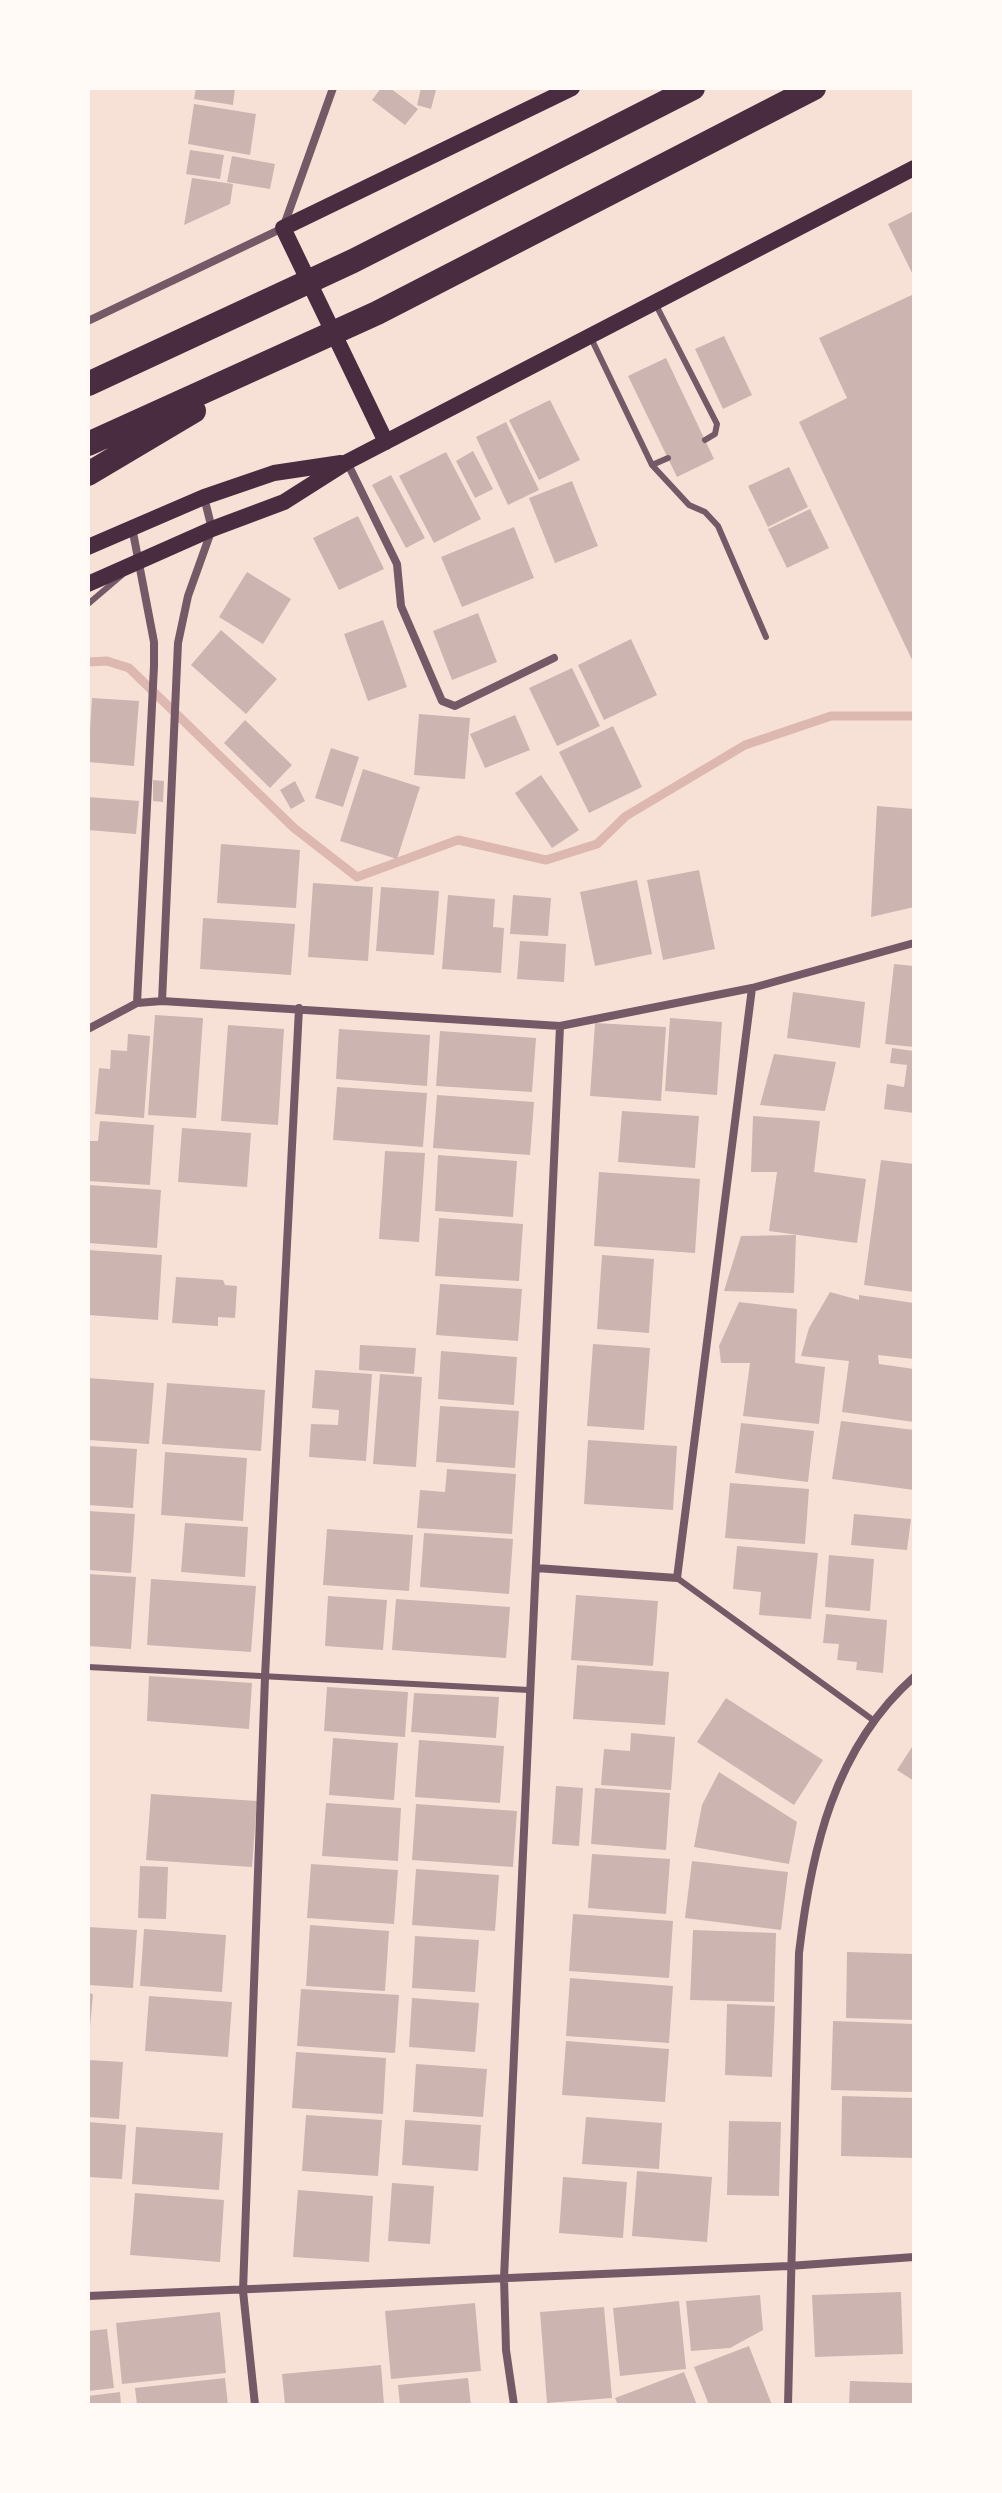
<!DOCTYPE html>
<html>
<head>
<meta charset="utf-8">
<style>
  body { margin:0 }
  #map { position:relative; width:1002px; height:2493px; overflow:hidden; background:#f7e1d7; font-family:Raleway,sans-serif }
  canvas { display:block }
  .frame { position:absolute; inset:0; border:90px solid #fffaf5; pointer-events:none }
</style>
</head>
<body>
<div id="map">
<canvas width="1002" height="2493"></canvas>
<div class="frame"></div>
</div>
<script>
const context = document.querySelector('canvas').getContext('2d');
context.lineJoin = 'round';
function stroke(path, color, width, dash) { context.strokeStyle = color; context.lineWidth = width; context.lineCap = dash ? 'butt' : 'round'; context.setLineDash(dash || []); context.stroke(path); }
function fill(path, color) { context.fillStyle = color; context.fill(path, 'evenodd'); }
const stream = new Path2D(`
  M 88,662 L 107,661 L 129,668 L 294,828 L 357,877 L 458,840 L 546,860 L 597,844 L 626,816 L 745,745 L 831,716 L 914,716`);
const building = new Path2D(`
  M 196,88 L 235,88 L 233,105 L 194,99 Z
  M 381,88 L 390,88 L 418,109 L 405,125 L 372,100 Z
  M 421,88 L 436,90 L 431,109 L 417,105 Z
  M 194,104 L 256,114 L 250,155 L 188,144 Z
  M 190,150 L 224,155 L 220,179 L 186,174 Z
  M 232,156 L 275,164 L 270,189 L 227,182 Z
  M 192,178 L 233,184 L 230,204 L 184,225 Z
  M 914,211 L 914,277 L 888,224 Z
  M 914,294 L 914,664 L 799,422 L 847,398 L 819,338 Z
  M 724,336 L 752,395 L 723,409 L 695,349 Z
  M 666,358 L 714,459 L 677,477 L 628,376 Z
  M 550,400 L 580,460 L 539,480 L 509,420 Z
  M 506,422 L 539,490 L 508,505 L 476,437 Z
  M 473,451 L 493,489 L 475,498 L 456,461 Z
  M 446,452 L 481,519 L 434,543 L 399,476 Z
  M 789,467 L 808,507 L 768,527 L 748,486 Z
  M 391,475 L 425,538 L 406,548 L 372,485 Z
  M 572,481 L 598,546 L 555,563 L 529,498 Z
  M 810,509 L 829,548 L 787,568 L 768,529 Z
  M 358,516 L 384,569 L 339,590 L 313,538 Z
  M 514,527 L 534,578 L 462,607 L 441,557 Z
  M 247,572 L 291,599 L 263,644 L 219,617 Z
  M 478,613 L 497,662 L 452,680 L 433,631 Z
  M 383,620 L 407,687 L 368,701 L 344,634 Z
  M 221,630 L 277,679 L 246,714 L 191,665 Z
  M 631,639 L 657,695 L 604,720 L 578,665 Z
  M 572,668 L 600,726 L 557,746 L 529,688 Z
  M 92,698 L 139,701 L 134,766 L 88,762 Z
  M 419,714 L 470,718 L 465,779 L 414,775 Z
  M 515,715 L 530,750 L 485,768 L 470,734 Z
  M 245,720 L 292,765 L 270,788 L 224,743 Z
  M 613,726 L 642,787 L 589,813 L 559,752 Z
  M 331,748 L 359,757 L 343,807 L 315,798 Z
  M 363,769 L 420,787 L 397,859 L 340,841 Z
  M 541,775 L 579,830 L 552,848 L 515,793 Z
  M 153,780 L 164,781 L 163,802 L 153,801 Z
  M 295,781 L 305,801 L 291,809 L 280,790 Z
  M 88,797 L 139,801 L 136,834 L 88,830 Z
  M 877,806 L 914,809 L 914,907 L 871,917 Z
  M 221,844 L 300,850 L 296,908 L 217,903 Z
  M 699,870 L 715,949 L 663,960 L 647,880 Z
  M 637,880 L 652,954 L 595,966 L 580,892 Z
  M 313,883 L 373,887 L 368,961 L 308,957 Z
  M 381,887 L 439,891 L 434,955 L 376,951 Z
  M 448,895 L 495,899 L 493,927 L 504,928 L 501,973 L 442,969 Z
  M 513,895 L 551,898 L 548,936 L 510,934 Z
  M 203,918 L 295,924 L 291,975 L 200,969 Z
  M 520,941 L 566,944 L 564,982 L 517,979 Z
  M 894,964 L 914,966 L 914,1047 L 885,1044 Z
  M 793,992 L 865,1002 L 860,1048 L 787,1038 Z
  M 155,1015 L 203,1018 L 196,1118 L 148,1115 Z
  M 670,1018 L 722,1022 L 717,1095 L 665,1091 Z
  M 595,1023 L 666,1027 L 661,1101 L 590,1096 Z
  M 228,1025 L 284,1029 L 278,1125 L 221,1121 Z
  M 339,1029 L 430,1035 L 427,1086 L 336,1079 Z
  M 440,1031 L 536,1038 L 532,1092 L 436,1086 Z
  M 128,1034 L 150,1036 L 144,1118 L 95,1114 L 99,1068 L 110,1069 L 111,1050 L 127,1051 Z
  M 892,1048 L 914,1051 L 914,1113 L 884,1109 L 887,1084 L 904,1087 L 907,1065 L 890,1063 Z
  M 774,1054 L 836,1062 L 825,1111 L 760,1105 Z
  M 337,1087 L 427,1093 L 423,1147 L 333,1140 Z
  M 437,1095 L 534,1102 L 530,1155 L 433,1148 Z
  M 622,1111 L 699,1116 L 695,1168 L 618,1162 Z
  M 753,1116 L 820,1121 L 814,1172 L 866,1179 L 857,1243 L 769,1231 L 777,1172 L 751,1172 Z
  M 100,1121 L 154,1125 L 150,1185 L 88,1181 L 88,1141 L 98,1141 Z
  M 182,1128 L 251,1133 L 247,1187 L 178,1182 Z
  M 385,1151 L 425,1153 L 419,1242 L 379,1239 Z
  M 438,1155 L 517,1161 L 513,1217 L 435,1211 Z
  M 881,1160 L 914,1164 L 914,1292 L 864,1285 Z
  M 599,1172 L 700,1179 L 695,1253 L 594,1246 Z
  M 88,1185 L 161,1190 L 157,1248 L 88,1243 Z
  M 439,1218 L 523,1224 L 519,1281 L 435,1276 Z
  M 796,1235 L 794,1293 L 724,1291 L 741,1236 Z
  M 88,1250 L 162,1255 L 158,1320 L 88,1315 Z
  M 602,1255 L 654,1259 L 649,1333 L 597,1329 Z
  M 176,1277 L 223,1280 L 225,1285 L 237,1286 L 235,1318 L 218,1317 L 218,1326 L 172,1323 Z
  M 440,1284 L 522,1289 L 518,1341 L 436,1335 Z
  M 830,1292 L 859,1300 L 859,1295 L 914,1303 L 914,1359 L 878,1355 L 879,1364 L 914,1369 L 914,1422 L 842,1412 L 849,1361 L 801,1356 L 809,1328 Z
  M 739,1302 L 797,1309 L 795,1363 L 825,1367 L 819,1424 L 743,1416 L 750,1363 L 721,1363 L 719,1346 Z
  M 593,1344 L 650,1348 L 644,1430 L 587,1426 Z
  M 360,1345 L 416,1348 L 414,1374 L 359,1370 Z
  M 441,1351 L 517,1357 L 514,1405 L 438,1399 Z
  M 315,1370 L 372,1374 L 366,1461 L 309,1457 L 311,1424 L 338,1425 L 339,1410 L 312,1408 Z
  M 380,1374 L 422,1377 L 416,1467 L 373,1464 Z
  M 88,1378 L 154,1383 L 149,1444 L 88,1440 Z
  M 167,1383 L 265,1390 L 261,1451 L 162,1444 Z
  M 440,1406 L 519,1411 L 515,1468 L 436,1462 Z
  M 841,1421 L 914,1430 L 914,1490 L 832,1479 Z
  M 741,1423 L 814,1431 L 808,1482 L 735,1473 Z
  M 588,1440 L 677,1446 L 673,1510 L 584,1504 Z
  M 88,1446 L 137,1449 L 133,1508 L 88,1505 Z
  M 165,1452 L 247,1458 L 243,1521 L 161,1515 Z
  M 447,1469 L 516,1474 L 512,1534 L 417,1528 L 420,1490 L 445,1492 Z
  M 730,1483 L 809,1489 L 805,1544 L 725,1538 Z
  M 88,1511 L 135,1514 L 131,1573 L 88,1570 Z
  M 854,1514 L 911,1519 L 907,1550 L 851,1545 Z
  M 185,1523 L 248,1527 L 245,1577 L 181,1572 Z
  M 327,1529 L 413,1535 L 409,1591 L 323,1585 Z
  M 424,1533 L 513,1539 L 509,1594 L 420,1587 Z
  M 737,1546 L 818,1553 L 811,1619 L 759,1615 L 761,1592 L 733,1589 Z
  M 829,1555 L 874,1559 L 870,1611 L 825,1607 Z
  M 88,1574 L 136,1577 L 131,1649 L 88,1646 Z
  M 151,1579 L 256,1586 L 251,1652 L 147,1645 Z
  M 576,1595 L 658,1601 L 653,1666 L 571,1660 Z
  M 328,1596 L 387,1600 L 383,1650 L 325,1646 Z
  M 396,1599 L 510,1607 L 506,1658 L 392,1650 Z
  M 826,1614 L 887,1620 L 883,1673 L 856,1670 L 857,1662 L 837,1660 L 839,1644 L 823,1643 Z
  M 577,1665 L 669,1672 L 665,1725 L 573,1719 Z
  M 149,1676 L 252,1683 L 249,1729 L 147,1721 Z
  M 327,1687 L 408,1692 L 405,1737 L 324,1731 Z
  M 414,1693 L 499,1697 L 496,1738 L 411,1732 Z
  M 726,1698 L 823,1760 L 794,1805 L 697,1742 Z
  M 631,1733 L 675,1737 L 671,1790 L 601,1785 L 604,1749 L 630,1751 Z
  M 333,1738 L 398,1743 L 394,1800 L 329,1795 Z
  M 419,1740 L 504,1746 L 500,1803 L 415,1797 Z
  M 914,1744 L 914,1781 L 897,1770 Z
  M 719,1772 L 797,1822 L 789,1864 L 694,1847 L 702,1805 Z
  M 556,1786 L 583,1788 L 579,1846 L 552,1844 Z
  M 595,1788 L 670,1793 L 666,1850 L 591,1844 Z
  M 151,1794 L 257,1801 L 252,1867 L 146,1860 Z
  M 326,1803 L 401,1808 L 398,1861 L 322,1856 Z
  M 416,1804 L 517,1811 L 513,1867 L 412,1860 Z
  M 592,1854 L 670,1859 L 666,1914 L 588,1908 Z
  M 692,1861 L 788,1872 L 781,1930 L 685,1918 Z
  M 311,1864 L 398,1870 L 394,1924 L 307,1918 Z
  M 140,1866 L 168,1867 L 166,1919 L 138,1918 Z
  M 416,1869 L 499,1875 L 495,1931 L 412,1925 Z
  M 573,1914 L 673,1921 L 669,1978 L 569,1971 Z
  M 310,1925 L 389,1931 L 385,1991 L 306,1986 Z
  M 88,1927 L 137,1930 L 133,1988 L 88,1985 Z
  M 144,1929 L 226,1935 L 222,1992 L 140,1986 Z
  M 693,1930 L 776,1933 L 774,2002 L 690,2000 Z
  M 415,1936 L 479,1940 L 475,1992 L 412,1988 Z
  M 847,1952 L 914,1954 L 914,2020 L 846,2018 Z
  M 570,1978 L 673,1986 L 669,2043 L 566,2036 Z
  M 301,1989 L 399,1995 L 395,2053 L 297,2046 Z
  M 88,1993 L 93,1994 L 90,2027 L 88,2027 Z
  M 149,1996 L 232,2002 L 228,2057 L 145,2051 Z
  M 412,1998 L 479,2003 L 475,2052 L 409,2047 Z
  M 727,2004 L 775,2006 L 772,2077 L 725,2075 Z
  M 833,2021 L 914,2024 L 914,2092 L 831,2090 Z
  M 566,2041 L 669,2049 L 665,2102 L 562,2095 Z
  M 296,2052 L 386,2058 L 383,2114 L 292,2108 Z
  M 88,2060 L 123,2062 L 119,2119 L 88,2117 Z
  M 416,2064 L 487,2069 L 483,2117 L 413,2112 Z
  M 842,2096 L 914,2098 L 914,2158 L 841,2156 Z
  M 306,2115 L 382,2120 L 378,2176 L 302,2171 Z
  M 586,2117 L 662,2123 L 659,2169 L 582,2164 Z
  M 405,2120 L 481,2125 L 478,2171 L 402,2165 Z
  M 729,2121 L 781,2122 L 779,2196 L 727,2195 Z
  M 88,2122 L 126,2125 L 122,2179 L 88,2177 Z
  M 136,2127 L 223,2133 L 219,2190 L 132,2184 Z
  M 637,2171 L 712,2177 L 707,2242 L 632,2236 Z
  M 563,2177 L 627,2182 L 623,2238 L 559,2233 Z
  M 392,2183 L 434,2186 L 430,2244 L 388,2241 Z
  M 298,2190 L 373,2196 L 369,2262 L 293,2257 Z
  M 135,2193 L 224,2200 L 220,2262 L 130,2255 Z
  M 901,2292 L 903,2354 L 815,2357 L 812,2295 Z
  M 760,2295 L 763,2330 L 730,2348 L 691,2351 L 686,2301 Z
  M 679,2301 L 686,2369 L 620,2376 L 613,2308 Z
  M 475,2303 L 481,2371 L 391,2379 L 385,2311 Z
  M 604,2307 L 612,2398 L 547,2403 L 540,2312 Z
  M 220,2312 L 226,2373 L 122,2384 L 116,2323 Z
  M 107,2329 L 114,2388 L 88,2391 L 88,2331 Z
  M 749,2346 L 772,2405 L 709,2405 L 694,2367 Z
  M 381,2365 L 384,2405 L 285,2405 L 282,2374 Z
  M 684,2372 L 697,2405 L 618,2405 L 615,2398 Z
  M 225,2378 L 228,2405 L 137,2405 L 135,2388 Z
  M 468,2378 L 471,2405 L 400,2405 L 398,2385 Z
  M 850,2381 L 914,2383 L 914,2405 L 849,2405 Z
  M 120,2392 L 121,2405 L 88,2405 L 88,2396 Z`);
const service = new Path2D(`
  M 656,305 L 717,424 L 715,434 L 705,440
  M 590,336 L 652,465 L 668,458
  M 652,465 L 689,505 L 705,512 L 718,526 L 766,637
  M 88,604 L 122,575
  M 677,1578 L 873,1720
  M 88,1667 L 529,1690`);
const minor = new Path2D(`
  M 88,321 L 283,228 L 333,88
  M 347,462 L 397,564 L 401,606 L 442,701 L 455,706 L 554,658
  M 132,527 L 154,642 L 154,666 L 137,1003
  M 162,1001 L 178,643 L 188,596 L 212,529 L 204,497
  M 88,1029 L 137,1003 L 162,1001 L 560,1026 L 752,988 L 914,943
  M 536,1568 L 677,1578 L 752,988
  M 88,2296 L 789,2266 L 914,2257
  M 255,2405 L 243,2291 L 265,1677 L 299,1008
  M 514,2405 L 506,2350 L 504,2278 L 560,1026
  M 788,2405 L 799,1953 C 811,1851 834,1748 914,1677`);
const secondary = new Path2D(`
  M 386,442 L 283,228 L 572,88
  M 88,547 L 204,497 L 274,473 L 341,463
  M 88,584 L 212,529 L 284,502 L 347,462 L 914,168`);
const motorway = new Path2D(`
  M 88,384 L 353,261 L 693,88
  M 88,444 L 377,313 L 814,88
  M 88,474 L 194,411`);
stroke(stream, '#dcb8b0', 9);
fill(building, '#ccb4b1');
stroke(service, '#755966', 6);
stroke(minor, '#755966', 8);
stroke(secondary, '#4a2c40', 16);
stroke(motorway, '#4a2c40', 24);
</script>
</body>
</html>
